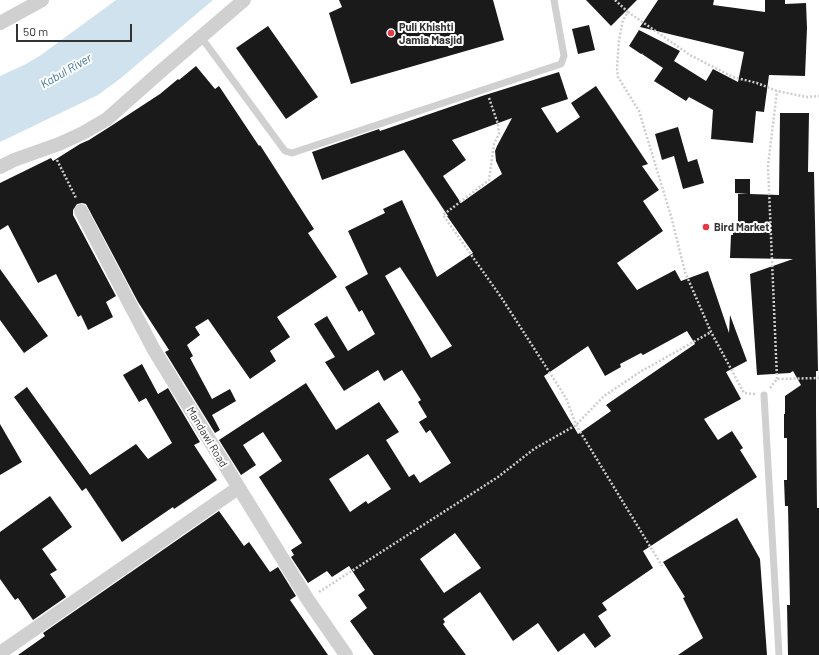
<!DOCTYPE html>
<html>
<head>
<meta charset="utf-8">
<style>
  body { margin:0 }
  #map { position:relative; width:819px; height:655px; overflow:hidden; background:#fff; font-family:Barlow,sans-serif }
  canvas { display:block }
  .scale { position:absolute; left:16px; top:24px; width:116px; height:18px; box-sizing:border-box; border:2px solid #333; border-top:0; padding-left:5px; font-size:12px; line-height:14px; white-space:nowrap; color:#333; -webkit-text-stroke:3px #fff; paint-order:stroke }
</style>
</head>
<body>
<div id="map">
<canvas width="819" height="655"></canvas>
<div class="scale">50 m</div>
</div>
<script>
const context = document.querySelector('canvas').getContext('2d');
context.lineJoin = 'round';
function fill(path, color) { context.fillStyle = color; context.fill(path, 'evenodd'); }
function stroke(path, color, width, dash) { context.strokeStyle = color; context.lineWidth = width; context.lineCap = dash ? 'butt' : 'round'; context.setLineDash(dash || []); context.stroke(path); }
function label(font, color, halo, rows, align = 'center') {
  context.font = font + ' Barlow,sans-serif'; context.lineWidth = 4; context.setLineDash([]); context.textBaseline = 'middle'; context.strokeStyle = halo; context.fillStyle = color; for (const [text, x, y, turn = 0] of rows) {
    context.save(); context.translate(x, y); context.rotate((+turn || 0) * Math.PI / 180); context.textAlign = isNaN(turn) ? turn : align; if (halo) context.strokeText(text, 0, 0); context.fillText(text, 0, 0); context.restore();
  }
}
const water = new Path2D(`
  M 116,0 L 213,0 L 121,78 L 98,95 L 0,142 L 0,76 L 26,64 L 41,55 Z`);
const building = new Path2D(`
  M 339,0 L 493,0 L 504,40 L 351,84 L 329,13 L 342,7 Z
  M 586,0 L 637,0 L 611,26 Z
  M 658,0 L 714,0 L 713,5 L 765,12 L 765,0 L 785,0 L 785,4 L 806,3 L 807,28 L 805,76 L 769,75 L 764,112 L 756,111 L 753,143 L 711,139 L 713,110 L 689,97 L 686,101 L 654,81 L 663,68 L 642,54 L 644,53 L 641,54 L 629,46 L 639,30 L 680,51 L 674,61 L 706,81 L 713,69 L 738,82 L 744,52 L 640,27 Z
  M 589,25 L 595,50 L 578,54 L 572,29 Z
  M 268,26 L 318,97 L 286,119 L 236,48 Z
  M 196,66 L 215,89 L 219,86 L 259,146 L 260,145 L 314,229 L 308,233 L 337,277 L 277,317 L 290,337 L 270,351 L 276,361 L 250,379 L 208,319 L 195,327 L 200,335 L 187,345 L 193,356 L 190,358 L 212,399 L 230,389 L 236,401 L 212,415 L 220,430 L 215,433 L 165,352 L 169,350 L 138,302 L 86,204 L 82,203 L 77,204 L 73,210 L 73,215 L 116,296 L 106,302 L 113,317 L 88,330 L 81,315 L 78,317 L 56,274 L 38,283 L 8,225 L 0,230 L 0,183 L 51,158 L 53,161 L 80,144 L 89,140 L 111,126 L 160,94 L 178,79 L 179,80 Z
  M 559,72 L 568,99 L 541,108 L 557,133 L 580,117 L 571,103 L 596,86 L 648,164 L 642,166 L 659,190 L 643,201 L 663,231 L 617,263 L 637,290 L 675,270 L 681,281 L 708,271 L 729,333 L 730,315 L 747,361 L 726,372 L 741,399 L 704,419 L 718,440 L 732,431 L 743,448 L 740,450 L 757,477 L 643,551 L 653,568 L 602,603 L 607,610 L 598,616 L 611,636 L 595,648 L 584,633 L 558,652 L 538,623 L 513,641 L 480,592 L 443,619 L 445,622 L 443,624 L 466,655 L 374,655 L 350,621 L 367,608 L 358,595 L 365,590 L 349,566 L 332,577 L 327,571 L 308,583 L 291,557 L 294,555 L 291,550 L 302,543 L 259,477 L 282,461 L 263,432 L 243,445 L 256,465 L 241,475 L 219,440 L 306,383 L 336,430 L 379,402 L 399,432 L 386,440 L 409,477 L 414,474 L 420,483 L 451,463 L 430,430 L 426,433 L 419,422 L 427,417 L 418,402 L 421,400 L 402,370 L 384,381 L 378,370 L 344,391 L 325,362 L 335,357 L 314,324 L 327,316 L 348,351 L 375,334 L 362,310 L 359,312 L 345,287 L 368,274 L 348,231 L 385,213 L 383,209 L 402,200 L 437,277 L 473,253 L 447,216 L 448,216 L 404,150 L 322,180 L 312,152 L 379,129 L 380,131 L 482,96 ZM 512,118 L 497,146 L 495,151 L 496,161 L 502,174 L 461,203 L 443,176 L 466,160 L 452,140 ZM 400,267 L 452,346 L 431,358 L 385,276 ZM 687,331 L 695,344 L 606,405 L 611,411 L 578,434 L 544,376 L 588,346 L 605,376 L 621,367 L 620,364 L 641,353 L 643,355 ZM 368,454 L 391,489 L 368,504 L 366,501 L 350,512 L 329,479 ZM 455,533 L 481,568 L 444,593 L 420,559 Z
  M 780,113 L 809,113 L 808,172 L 814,172 L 818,371 L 816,371 L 816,411 L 817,508 L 819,508 L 819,655 L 788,655 L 787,605 L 790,605 L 788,506 L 785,506 L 784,480 L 787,480 L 787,438 L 784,438 L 784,414 L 785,414 L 785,396 L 801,385 L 793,371 L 790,373 L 757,375 L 750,274 L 793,259 L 730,258 L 731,235 L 733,235 L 733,226 L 738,226 L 738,194 L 748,194 L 735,193 L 735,179 L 750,179 L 750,194 L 779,195 Z
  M 678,127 L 688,162 L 697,159 L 704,183 L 683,189 L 674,156 L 662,160 L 655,134 Z
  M 0,269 L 48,336 L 24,353 L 0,320 Z
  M 142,364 L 158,394 L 168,388 L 200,442 L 194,445 L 217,480 L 174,509 L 173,507 L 122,542 L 86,488 L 82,491 L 14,397 L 27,387 L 90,475 L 136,444 L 148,459 L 172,443 L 146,398 L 139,402 L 123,375 Z
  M 0,424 L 22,462 L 0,475 Z
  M 50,496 L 72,527 L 42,549 L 57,570 L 50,574 L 66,597 L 33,620 L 18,598 L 15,600 L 0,579 L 0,532 Z
  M 219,511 L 244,546 L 249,542 L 270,572 L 278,567 L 296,596 L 290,600 L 328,655 L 18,655 L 45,636 L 43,633 Z
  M 737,518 L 760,559 L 767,655 L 678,655 L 703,638 L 683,598 L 685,597 L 663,562 Z`);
const path = new Path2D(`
  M 615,0 L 628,12
  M 489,98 L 498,124 L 499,134 L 494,144 L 489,180 L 443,215 L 501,297 L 566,398 L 576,425 L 662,566
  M 57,160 L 76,198
  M 777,379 L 768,166 L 777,91
  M 770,388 L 777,379 L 819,378
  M 755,394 L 744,393 L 711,332 L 685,272 L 671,216 L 639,111 L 618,77 L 617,69 L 619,40 L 623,20 L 628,12 L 690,55 L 733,77 L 757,83 L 777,91 L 807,97 L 819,96
  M 319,592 L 498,477 L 534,449 L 576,425 L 604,396 L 640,372 L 711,332`);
const service = new Path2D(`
  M 201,37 L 285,151 L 292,153 L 561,64 L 564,56 L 554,0
  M 764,395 L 779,655`);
const minor = new Path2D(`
  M 0,23 L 42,0
  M 0,167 L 14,160 L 59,144 L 83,133 L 107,119 L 160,72 L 244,0
  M 81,211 L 154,350 L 308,600 L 346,655
  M 0,653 L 238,488`);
const markers = [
  [391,33,4,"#e63946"],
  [706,227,4,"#e63946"]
];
const poiNames = [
  ["Puli Khishti",399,27],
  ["Jamia Masjid",399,40],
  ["Bird Market",714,227]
];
const streetNames = [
  ["Mandawi Road",207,437,59]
];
const waterNames = [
  ["Kabul River",66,71,-30]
];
fill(water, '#cfe2ee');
fill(building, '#1a1a1a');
stroke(path, '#cdcdcd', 2.5, [2, 2]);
stroke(service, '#d0d0d0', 7);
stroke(minor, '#d0d0d0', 14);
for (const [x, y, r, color] of markers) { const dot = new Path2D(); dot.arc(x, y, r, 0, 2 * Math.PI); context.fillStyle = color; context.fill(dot); stroke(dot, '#fff', 1.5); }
label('bold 11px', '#333', '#fff', poiNames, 'left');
label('11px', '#333', '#fff', streetNames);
label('italic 12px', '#3f7597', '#fff', waterNames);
</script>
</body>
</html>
